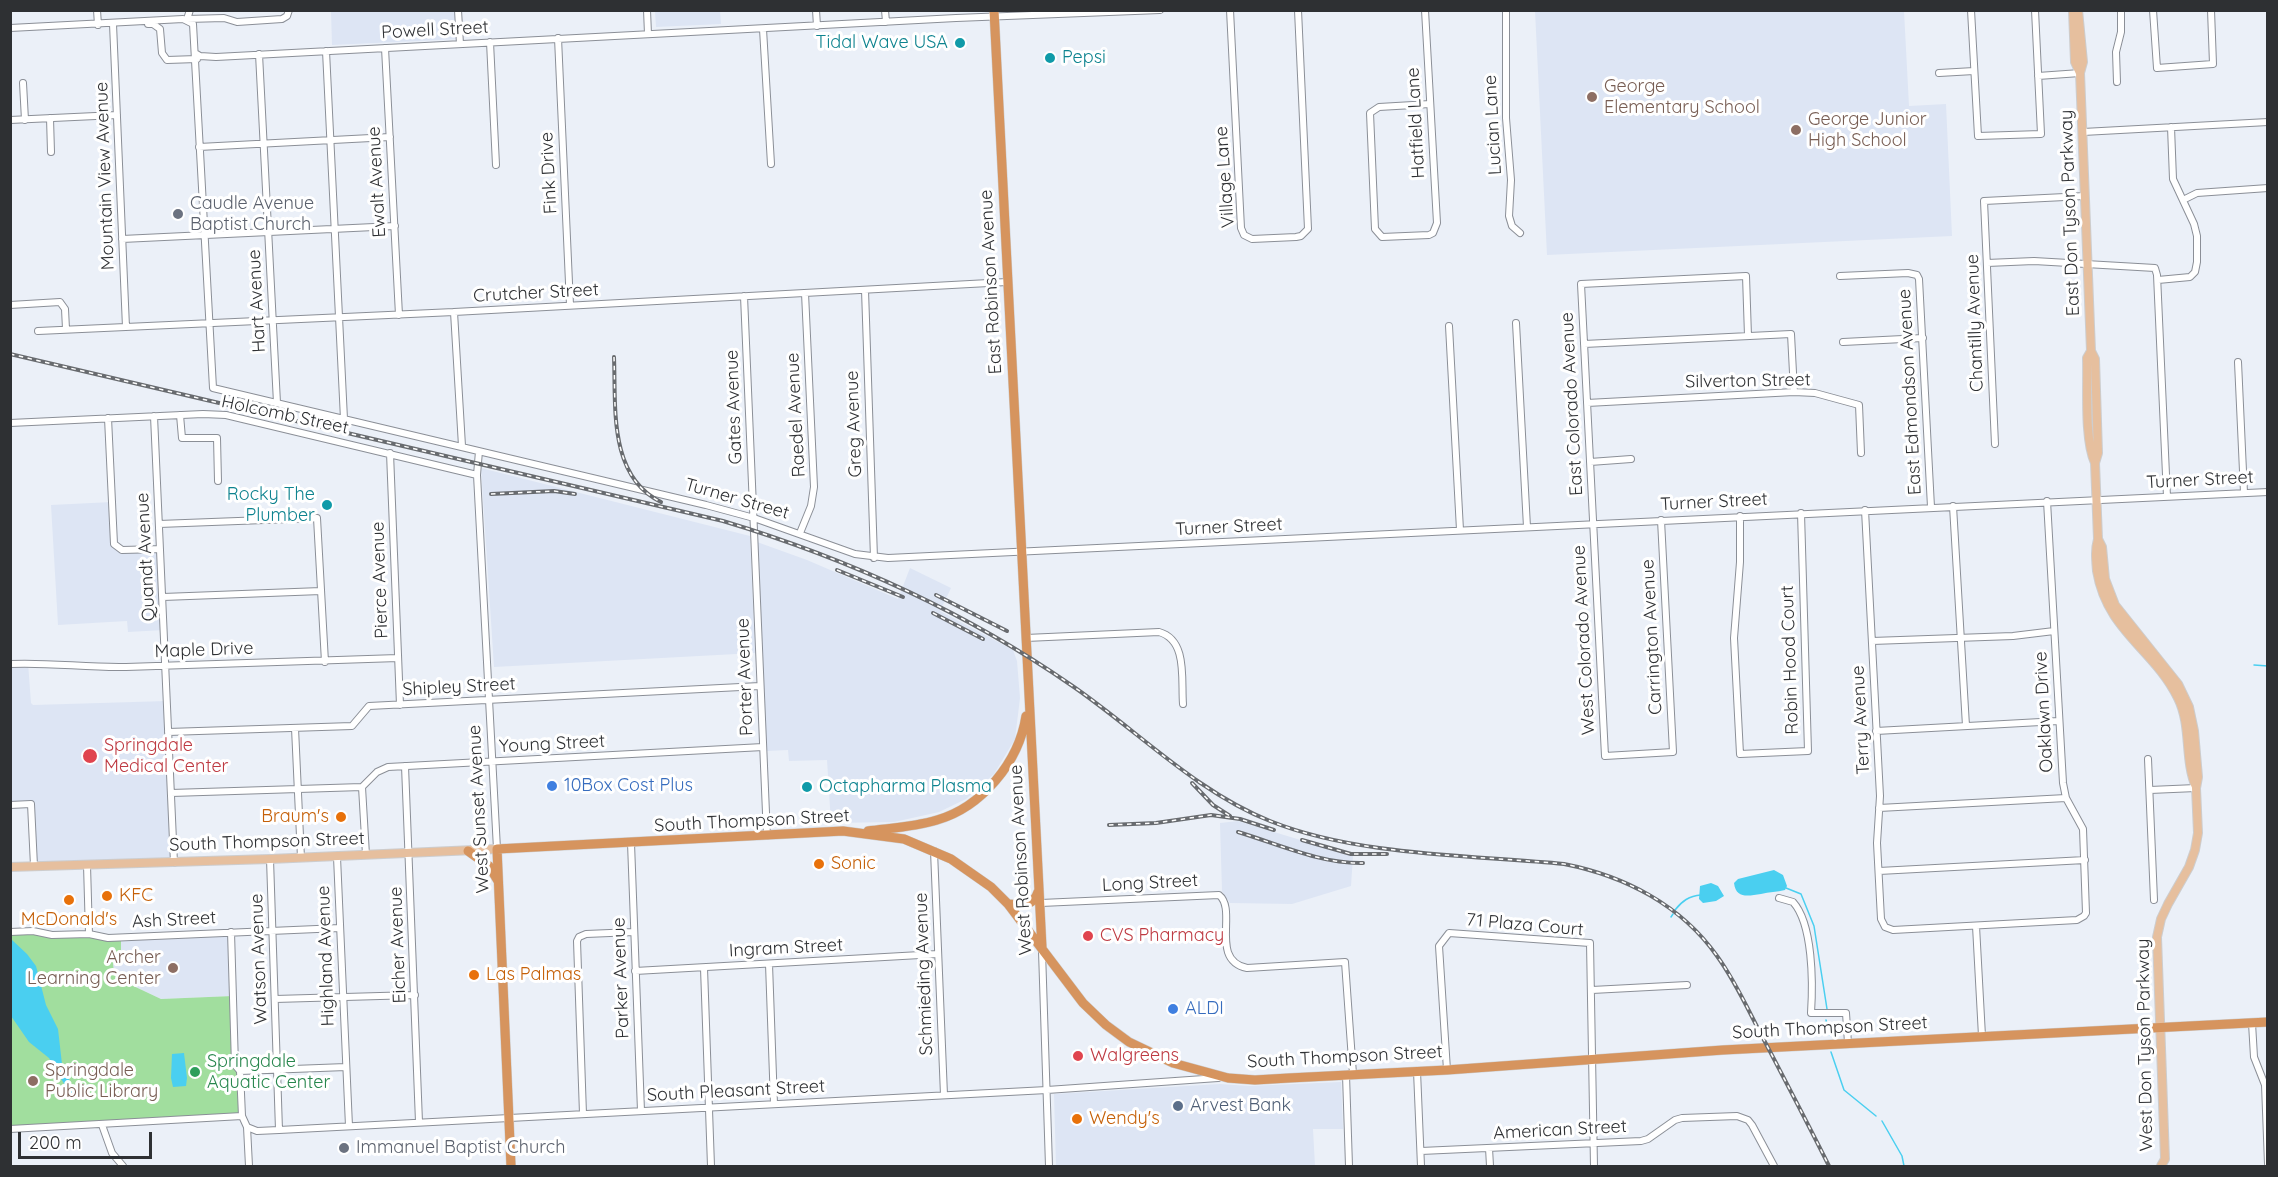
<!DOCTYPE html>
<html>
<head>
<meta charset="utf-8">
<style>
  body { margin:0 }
  #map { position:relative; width:2278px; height:1177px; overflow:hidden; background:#ebf0f8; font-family:Quicksand,sans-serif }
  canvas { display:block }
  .frame { position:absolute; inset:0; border:12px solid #2e3033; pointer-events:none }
  .scale { position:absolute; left:18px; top:1132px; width:134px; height:27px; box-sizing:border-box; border:3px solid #2e3033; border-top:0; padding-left:8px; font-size:18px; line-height:21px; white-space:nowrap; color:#2e3033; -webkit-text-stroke:4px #fff; paint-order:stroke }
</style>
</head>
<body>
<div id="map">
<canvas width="2278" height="1177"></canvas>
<div class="frame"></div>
<div class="scale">200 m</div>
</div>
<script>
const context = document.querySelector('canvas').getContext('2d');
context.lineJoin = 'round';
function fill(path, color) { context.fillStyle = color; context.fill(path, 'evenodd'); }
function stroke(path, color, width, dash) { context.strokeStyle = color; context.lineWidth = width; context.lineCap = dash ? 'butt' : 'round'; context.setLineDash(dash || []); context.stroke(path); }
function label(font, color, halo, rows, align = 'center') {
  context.font = font + ' Quicksand,sans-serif'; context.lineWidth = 6; context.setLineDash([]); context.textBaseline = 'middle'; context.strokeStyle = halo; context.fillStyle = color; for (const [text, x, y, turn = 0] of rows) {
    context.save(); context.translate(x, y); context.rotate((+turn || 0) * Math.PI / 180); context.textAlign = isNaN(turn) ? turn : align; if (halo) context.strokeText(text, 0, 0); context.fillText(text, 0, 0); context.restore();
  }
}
const built = new Path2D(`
  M 331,11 L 458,11 L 460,39 L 332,45 Z
  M 655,11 L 720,11 L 721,24 L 656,27 Z
  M 1535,11 L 1904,11 L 1909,106 L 1946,104 L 1952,236 L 1547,255 Z
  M 481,468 L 750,536 L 755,653 L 494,667 Z
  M 112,502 L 116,547 L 160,549 L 164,630 L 128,632 L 127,621 L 58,625 L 51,505 Z
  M 757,542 L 807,560 L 898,599 L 910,568 L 951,588 L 940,611 L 1013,650 L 1017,661 L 1020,698 L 1015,739 L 994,774 L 966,799 L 939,812 L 894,822 L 831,823 L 827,760 L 789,761 L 788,750 L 767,751 Z
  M 28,663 L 31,703 L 33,705 L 167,701 L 174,863 L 34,866 L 31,804 L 11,805 L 10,664 Z
  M 1238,821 L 1353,856 L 1351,886 L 1292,904 L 1230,903 L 1222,891 L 1220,823 Z
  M 231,932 L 233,996 L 161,999 L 125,982 L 114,972 L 113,964 L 121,954 L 121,937 Z
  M 1341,1082 L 1343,1129 L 1313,1129 L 1315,1166 L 1056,1166 L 1054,1094 L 1220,1084 L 1249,1086 Z`);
const green = new Path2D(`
  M 10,932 L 121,937 L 121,954 L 113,964 L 114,972 L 125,982 L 161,999 L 233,996 L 235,1065 L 240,1071 L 242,1116 L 11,1129 Z`);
const water = new Path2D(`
  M 1774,870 L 1783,875 L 1787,886 L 1785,890 C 1777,892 1769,892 1761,894 C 1748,896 1736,899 1734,883 L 1738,879 Z
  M 1711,883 L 1718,886 L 1724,896 L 1716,901 L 1703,903 L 1699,899 L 1700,886 Z
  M 12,940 L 27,954 L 36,966 L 46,1005 L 58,1029 L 62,1064 L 75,1092 L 70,1094 L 49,1058 L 29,1042 L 11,1016 Z
  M 184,1053 L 187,1078 L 186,1086 L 173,1087 L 171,1078 L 172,1054 Z`);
const stream = new Path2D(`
  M 2254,665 L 2268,666
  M 1786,888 L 1801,894 L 1814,926 L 1827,1009
  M 1675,910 C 1682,901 1689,896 1701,895
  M 1671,917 L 1673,914
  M 1826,1020 L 1830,1035
  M 1831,1052 L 1844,1090 L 1876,1116
  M 1882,1121 L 1902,1156 L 1904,1166`);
const minor = new Path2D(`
  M 97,10 L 98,25
  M 190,10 L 187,19 L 224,18 L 237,22 L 282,19 L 287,16 L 289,10
  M 458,10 L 460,44
  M 647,10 L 648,34
  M 816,10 L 817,26
  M 885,10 L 886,22
  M 1230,10 L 1241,228 L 1244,235 L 1252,239 L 1296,237 L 1301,236 L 1308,229 L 1298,10
  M 1425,10 L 1437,223 L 1433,233 L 1429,235 L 1382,237 L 1375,229 L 1370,113 L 1379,107 L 1430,104
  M 1506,10 L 1506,118 L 1511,180 L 1509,216 L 1512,226 L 1520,233
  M 1971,10 L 1978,136 L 2041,134 L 2035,10
  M 2153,10 L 2157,68 L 2213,64 L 2211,10
  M 113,24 L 126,327
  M 148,24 L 153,24 L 160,29 L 162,53 L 167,60 L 197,59
  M 10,28 L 183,19 L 193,24 L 213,388 L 706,505 L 754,518 L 855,554 L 888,558 C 1348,536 1808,514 2268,492
  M 763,29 L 771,164
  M 558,38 L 570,305
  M 490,42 L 496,165
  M 385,48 L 399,315
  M 326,51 L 344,419
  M 195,53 L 200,56 L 216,57 L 956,18 L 1160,10
  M 259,54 L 277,403
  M 1939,73 L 1974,71
  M 2038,76 L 2080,73
  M 2117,82 L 2116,52 L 2121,32 L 2121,10
  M 23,83 L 25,120
  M 50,118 L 51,152
  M 10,120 L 117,115
  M 2083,132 L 2268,122
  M 199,147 L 390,137
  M 2183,200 L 2197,193 L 2268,188
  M 122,239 L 395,226
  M 1987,263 L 2034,261 L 2155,268 L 2157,275 L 2167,497
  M 1840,276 L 1908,273 L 1917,275 L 1919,279 L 1931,507
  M 2158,280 L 2190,277 L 2195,272 L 2197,262 L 2197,236 L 2194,224 L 2173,179 L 2171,127
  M 865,290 L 874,558
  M 744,296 L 767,836
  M 10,305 L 60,302 L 65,309 L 66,329
  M 454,312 L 462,446
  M 1516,323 L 1527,527
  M 1449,326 L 1460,530
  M 38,331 L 454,312 L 1007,282
  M 1843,342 L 1923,338
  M 1584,344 L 1791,334 L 1794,392
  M 2238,362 L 2244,493
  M 1587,403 L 1794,392 L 1815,393 L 1859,405 L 1861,453
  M 180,415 L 182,438 L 217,438 L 218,481
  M 154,416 L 174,863
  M 108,418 L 114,544 L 122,550 L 160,549
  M 10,423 L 203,414 L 226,415 L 477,475
  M 1995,444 L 1984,201 L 2085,196
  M 479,451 L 477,475 L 497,849
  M 390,453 L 400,705
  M 1590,462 L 1631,459
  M 1953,506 L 1966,726
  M 1865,510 L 1880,796 L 1877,843 L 1881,919 L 1885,927 L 1893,930 L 2077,920 L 2084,916 L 2086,913 L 2083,829 L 2066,798 L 2063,783 L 2047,501
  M 1740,516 L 1740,562 L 1734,638 L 1740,754 L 1808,751 L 1801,513
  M 1661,520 L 1673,752 L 1605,756 L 1581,284 L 1746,276 L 1748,336
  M 159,524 L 317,518 L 325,662
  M 800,533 L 811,506 L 814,487 L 805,293
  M 163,597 L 321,591
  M 1026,638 L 1159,632 C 1188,640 1181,680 1183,704
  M 1872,641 L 2013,636 L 2054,631
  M 10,664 C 49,662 87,668 126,667 L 398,658
  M 295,728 L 301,858
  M 1876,731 L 2059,721
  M 168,732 L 352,726 L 369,706 L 760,686
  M 2148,759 L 2154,900
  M 405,766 L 419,1122
  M 362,787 L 366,855
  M 2150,790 L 2196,788
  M 171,793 L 362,787 L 377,772 L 388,767 L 763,747
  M 10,805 L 31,804 L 34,866
  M 1879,808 L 2066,798
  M 631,843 L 641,1111
  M 934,851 L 944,1095
  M 337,857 L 349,1126
  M 270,859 L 279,1130
  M 87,865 L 89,934
  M 1879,871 L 2085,860
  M 1779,898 L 1793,902 C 1813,924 1813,983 1811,1013 L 1846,1013 L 1848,1043
  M 1041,903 L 1219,895 C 1238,910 1209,960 1247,968 L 1345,962 L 1353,1074
  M 1976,926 L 1982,1036
  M 10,932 L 33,931 L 52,935 L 89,934 L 108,938 L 340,928
  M 231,932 L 235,1065 L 240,1071 L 242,1116 L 247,1127 L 249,1166
  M 1042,951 L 1049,1166
  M 769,964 L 774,1104
  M 704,968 L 711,1166
  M 635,971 L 938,954
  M 1592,990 L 1687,985
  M 275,999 L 415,995
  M 2252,1023 L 2254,1057 L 2265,1085 L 2268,1164
  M 1447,1070 L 1439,946 L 1449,933 L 1590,943 L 1594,1166
  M 240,1071 L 346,1067
  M 1417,1071 L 1421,1166
  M 1346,1075 L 1349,1166
  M 583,1114 L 577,941 L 579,937 L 586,934 L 634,932
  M 102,1125 L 112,1153 L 123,1166
  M 247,1127 L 257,1131 L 279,1130 L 1047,1090 L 1218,1078
  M 10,1129 L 242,1116
  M 1489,1148 L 1490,1166
  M 1421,1151 L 1641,1141 L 1648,1139 L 1675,1120 L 1682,1118 L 1737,1116 L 1748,1120 L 1752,1125 L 1774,1166`);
const major = new Path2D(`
  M 2073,10 L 2075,62 L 2080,73
  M 2078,10 L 2083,62 L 2080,73 L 2091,351 L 2095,359 L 2098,453 L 2095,463 L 2098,539 L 2102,547 L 2105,579 L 2115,605 L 2178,684 L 2189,707 L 2194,731 L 2198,777 L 2196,788 L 2198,833 L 2195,850 L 2189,867 L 2168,904 L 2161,919 L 2157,937 L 2165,1159 L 2161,1166
  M 2091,351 L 2087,358 C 2088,386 2084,439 2095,463
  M 2098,539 C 2095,550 2096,559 2097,571 C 2107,631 2154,649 2178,698 C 2192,726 2184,759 2196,787
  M 10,867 L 270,859 L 497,849`);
const highway = new Path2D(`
  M 994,10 L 1042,948
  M 868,831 C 891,828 915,827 937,820 C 982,807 1019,762 1026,716
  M 468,851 L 489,866 L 498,881
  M 1008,904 C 1022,905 1033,907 1038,892
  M 511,1166 L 497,849 L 843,831 L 904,839 L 951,859 L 991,887 L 1008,904 L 1083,1003 L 1106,1025 L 1129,1042 L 1173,1063 L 1228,1078 L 1255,1080 L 1289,1078 L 1447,1070 L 1723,1050 L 2268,1022`);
const rail = new Path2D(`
  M 10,354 L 723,521 C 846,558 964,611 1071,685 C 1137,730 1195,791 1270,821 C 1357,856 1471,855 1564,864 C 1625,876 1681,905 1717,956 C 1736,982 1749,1012 1764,1040 C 1786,1082 1808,1124 1829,1166
  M 614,357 C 616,407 608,476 661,502
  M 491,494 L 554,491 L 575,494
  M 837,570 L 903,597
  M 936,595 L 1007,631
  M 933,613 L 983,639
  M 1192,783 L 1213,805 L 1230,816
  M 1109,825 L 1156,823 L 1211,815 L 1240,819 L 1274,830
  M 1238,832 C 1278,844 1321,864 1363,863
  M 1302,840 L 1351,854 L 1387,854`);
const markers = [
  [960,43,6,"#0f9aa8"],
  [1050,58,6,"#0f9aa8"],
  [1592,97,6,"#8d6e63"],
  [1796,130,6,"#8d6e63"],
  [178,214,6,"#6b7280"],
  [327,505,6,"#0f9aa8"],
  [90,756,8,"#e0444e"],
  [552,786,6,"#3f7fe0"],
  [807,787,6,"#0f9aa8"],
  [341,817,6,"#e8710a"],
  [819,864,6,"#e8710a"],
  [107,896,6,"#e8710a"],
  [69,900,6,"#e8710a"],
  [1088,936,6,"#e0444e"],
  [173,968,6,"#8d6e63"],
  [474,975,6,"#e8710a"],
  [1173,1009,6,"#3f7fe0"],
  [1078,1056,6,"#e0444e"],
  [195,1072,6,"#2e9e5b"],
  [33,1081,6,"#8d6e63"],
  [1178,1106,6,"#5c6f8a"],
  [1077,1119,6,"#e8710a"],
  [344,1148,6,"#6b7280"]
];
const streetNames = [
  ["Powell Street",435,30,-3],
  ["Hatfield Lane",1416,123,-93],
  ["Lucian Lane",1493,125,-93],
  ["Fink Drive",549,173,-93],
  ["Mountain View Avenue",105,176,-92],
  ["Village Lane",1225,177,-94],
  ["Ewalt Avenue",377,182,-93],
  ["East Don Tyson Parkway",2070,213,-92],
  ["East Robinson Avenue",991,282,-93],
  ["Crutcher Street",536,293,-3],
  ["Hart Avenue",257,301,-93],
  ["Chantilly Avenue",1975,323,-92],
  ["Silverton Street",1748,381,-1],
  ["East Edmondson Avenue",1910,392,-93],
  ["East Colorado Avenue",1572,404,-93],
  ["Gates Avenue",734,407,-92],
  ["Holcomb Street",285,415,12],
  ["Raedel Avenue",796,415,-93],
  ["Greg Avenue",854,424,-92],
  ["Turner Street",2200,480,-3],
  ["Turner Street",737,499,16],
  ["Turner Street",1714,502,-3],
  ["Turner Street",1229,527,-3],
  ["Quandt Avenue",146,557,-93],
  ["Pierce Avenue",380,580,-92],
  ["Carrington Avenue",1652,637,-93],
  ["West Colorado Avenue",1584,640,-93],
  ["Maple Drive",204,650,-2],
  ["Robin Hood Court",1790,660,-92],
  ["Porter Avenue",745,677,-92],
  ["Shipley Street",459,687,-3],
  ["Oaklawn Drive",2044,712,-93],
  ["Terry Avenue",1861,720,-93],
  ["Young Street",552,744,-3],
  ["West Sunset Avenue",479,809,-93],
  ["South Thompson Street",752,821,-3],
  ["South Thompson Street",267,842,-2],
  ["West Robinson Avenue",1021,860,-93],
  ["Long Street",1150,883,-3],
  ["Ash Street",174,920,-3],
  ["71 Plaza Court",1525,925,5],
  ["Eicher Avenue",398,945,-92],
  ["Ingram Street",786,948,-3],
  ["Highland Avenue",326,956,-92],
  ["Watson Avenue",259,959,-92],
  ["Schmieding Avenue",924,974,-92],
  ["Parker Avenue",621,978,-92],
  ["South Thompson Street",1830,1028,-3],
  ["West Don Tyson Parkway",2145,1045,-91],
  ["South Thompson Street",1345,1057,-3],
  ["South Pleasant Street",736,1091,-3],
  ["American Street",1560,1130,-3]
];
const cultureNames = [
  ["Tidal Wave USA",948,43],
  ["Pepsi",1062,58,"left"],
  ["Rocky The",315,495],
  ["Plumber",315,516],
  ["Octapharma Plasma",819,787,"left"]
];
const educationNames = [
  ["George",1604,87],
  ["Elementary School",1604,108],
  ["George Junior",1808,120],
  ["High School",1808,141],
  ["Archer",161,958,"right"],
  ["Learning Center",161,979,"right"],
  ["Springdale",45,1071],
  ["Public Library",45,1092]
];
const worshipNames = [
  ["Caudle Avenue",190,204],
  ["Baptist Church",190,225],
  ["Immanuel Baptist Church",356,1148]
];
const healthNames = [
  ["Springdale",104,746],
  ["Medical Center",104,767],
  ["CVS Pharmacy",1100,936],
  ["Walgreens",1090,1056]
];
const shopNames = [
  ["10Box Cost Plus",564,786],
  ["ALDI",1185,1009]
];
const foodNames = [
  ["Braum's",329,817,"right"],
  ["Sonic",831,864],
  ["KFC",119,896],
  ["McDonald's",69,920,"center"],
  ["Las Palmas",486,975],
  ["Wendy's",1089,1119]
];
const leisureNames = [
  ["Springdale",207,1062],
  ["Aquatic Center",207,1083]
];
const serviceNames = [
  ["Arvest Bank",1190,1106]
];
fill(built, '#dde5f4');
fill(green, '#a1de9e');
fill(water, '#4acff0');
stroke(stream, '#4acff0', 1.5);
stroke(minor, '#8b8f97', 8);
stroke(major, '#cdcdce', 10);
stroke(highway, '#cdcdce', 10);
stroke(minor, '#fff', 6);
stroke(major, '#e6bf9e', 8);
stroke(highway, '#d6945e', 9);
stroke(rail, '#686b6f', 4);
stroke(rail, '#fff', 1.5, [4.5]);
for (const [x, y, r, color] of markers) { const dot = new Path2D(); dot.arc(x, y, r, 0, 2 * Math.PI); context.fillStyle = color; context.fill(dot); stroke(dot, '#fff', 2); }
label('18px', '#2e3033', '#fff', streetNames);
label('18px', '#0d838f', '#fff', cultureNames, 'right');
label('18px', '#785e54', '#fff', educationNames, 'left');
label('18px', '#5b616d', '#fff', worshipNames, 'left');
label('18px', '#be3a42', '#fff', healthNames, 'left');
label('18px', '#366cbe', '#fff', shopNames, 'left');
label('18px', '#c56008', '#fff', foodNames, 'left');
label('18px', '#27864d', '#fff', leisureNames, 'left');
label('18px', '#4e5e75', '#fff', serviceNames, 'left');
</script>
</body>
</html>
